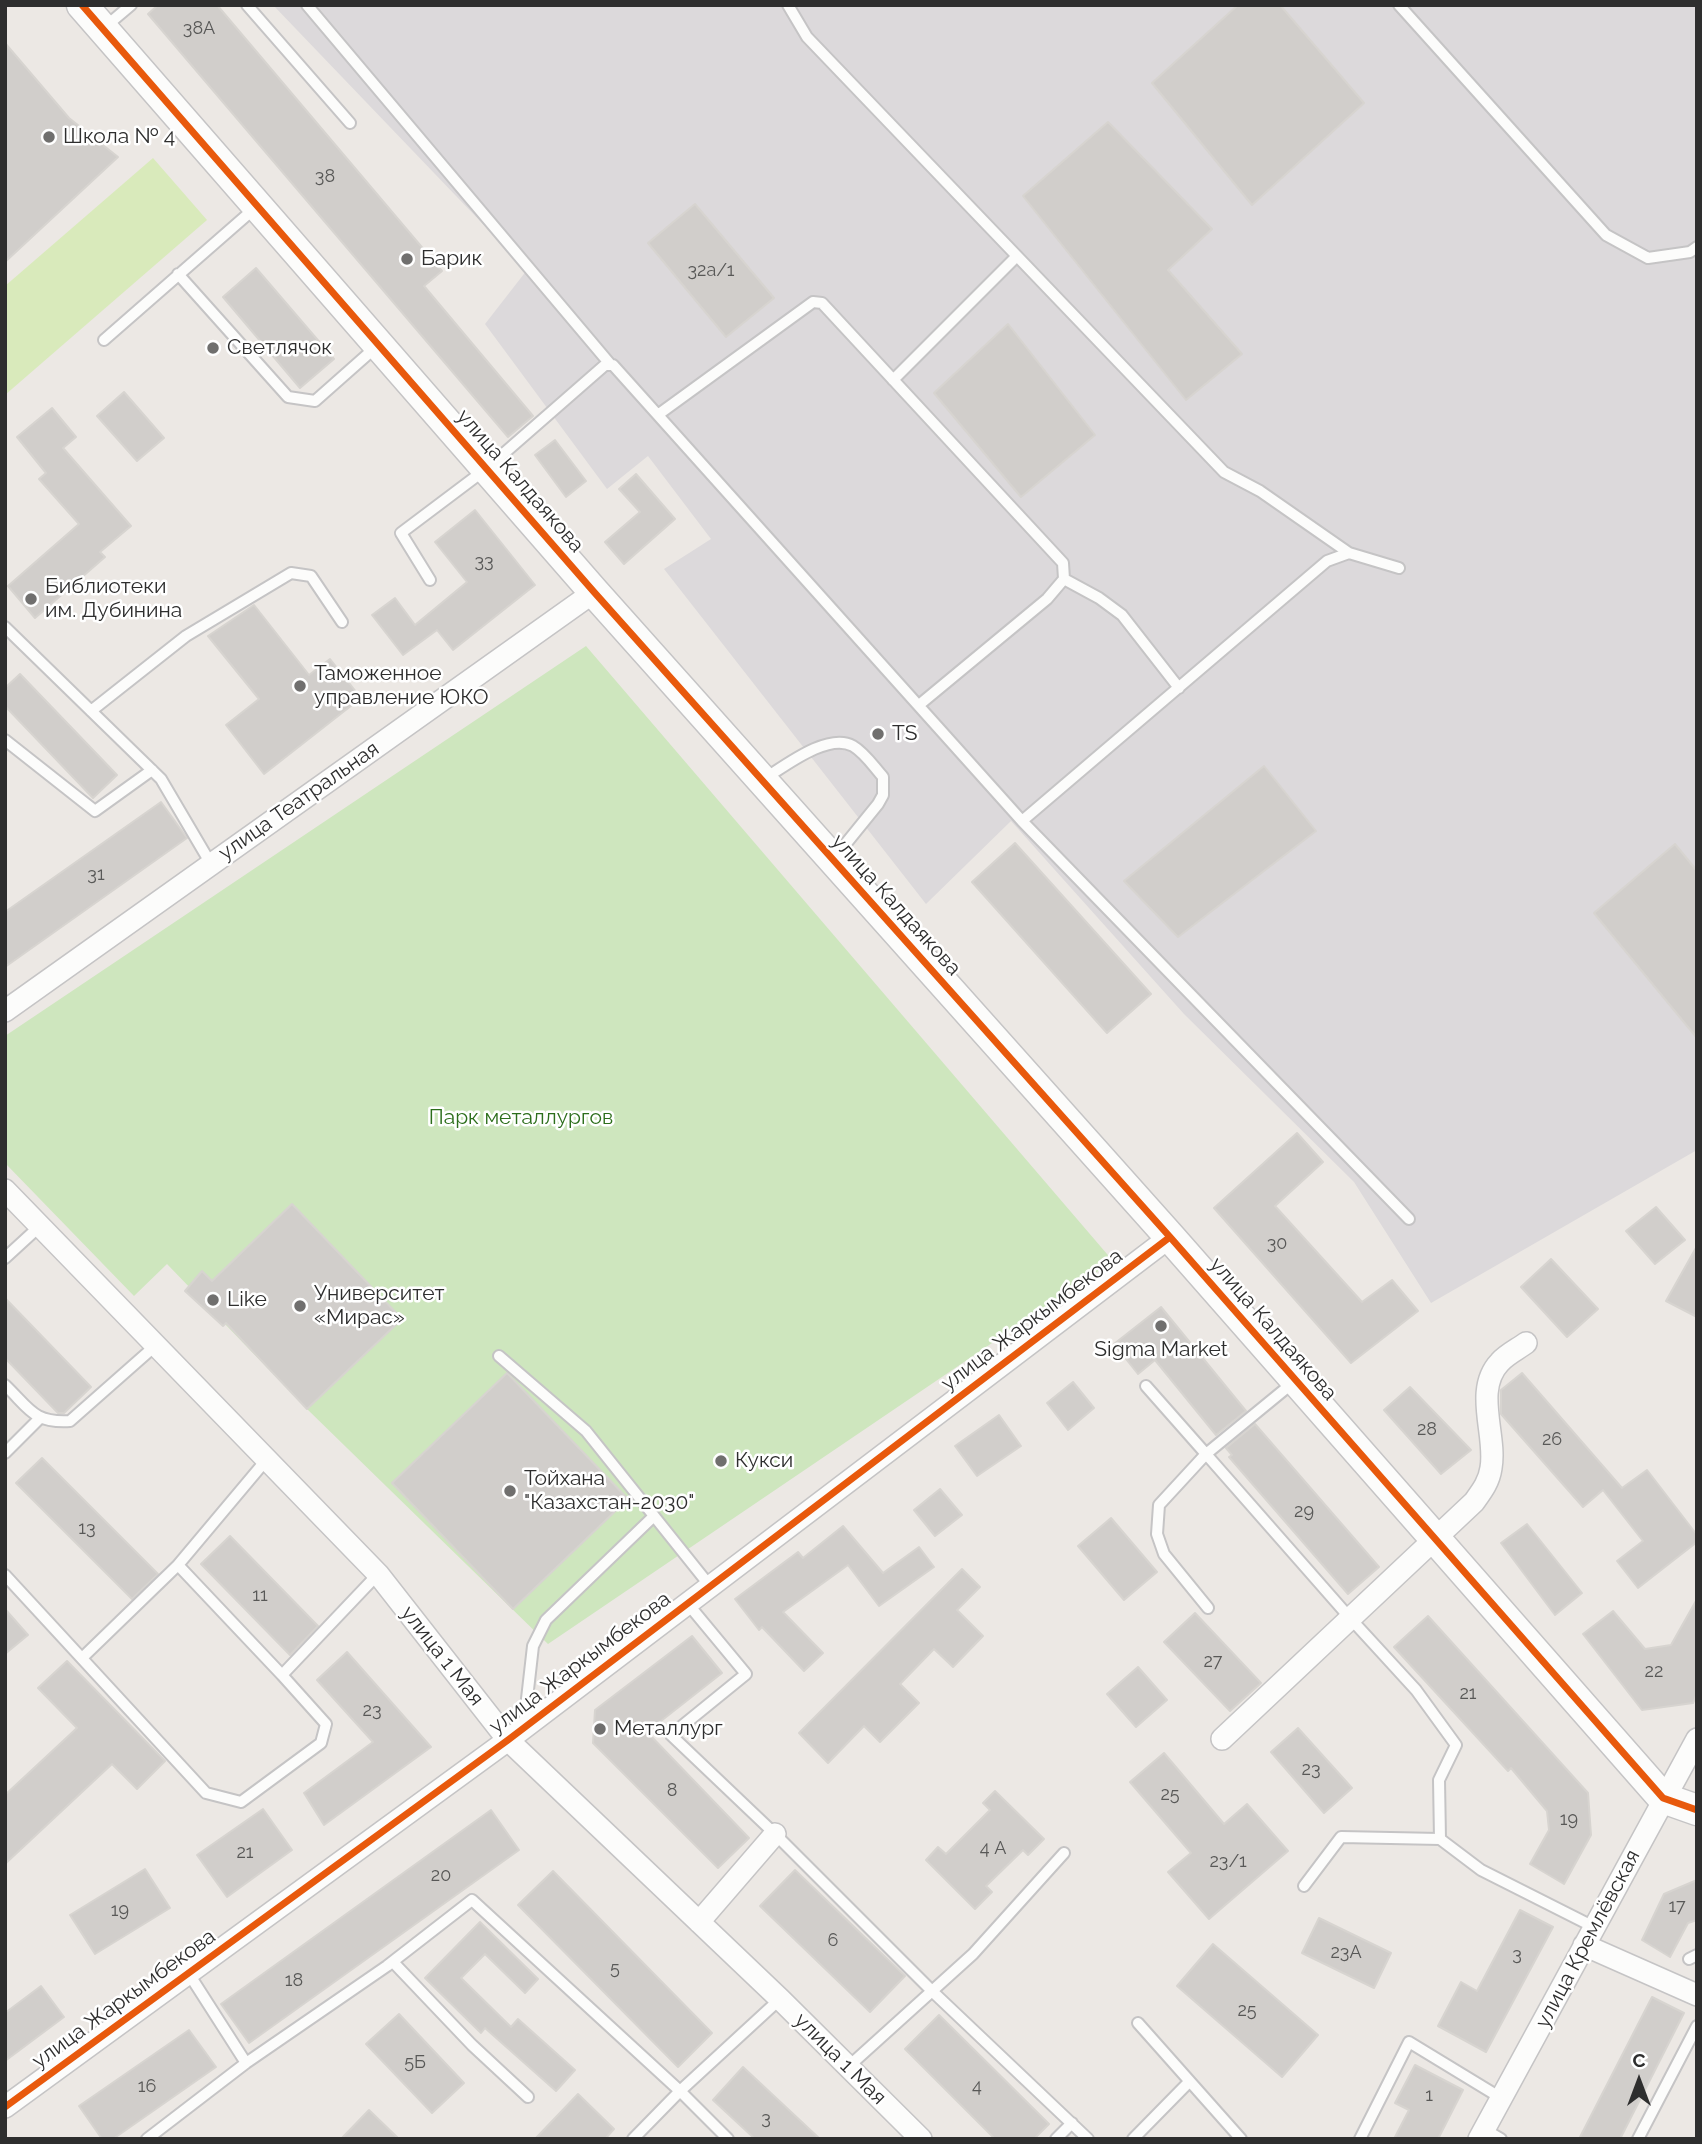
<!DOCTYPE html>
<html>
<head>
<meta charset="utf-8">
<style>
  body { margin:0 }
  #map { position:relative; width:1702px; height:2144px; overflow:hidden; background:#ece8e4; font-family:Raleway,sans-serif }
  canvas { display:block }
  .frame { position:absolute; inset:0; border:7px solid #2e2e2e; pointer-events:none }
  .north { position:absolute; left:1604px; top:2046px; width:70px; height:70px; -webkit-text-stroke:5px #fff; paint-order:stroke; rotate:0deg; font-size:19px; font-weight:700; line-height:28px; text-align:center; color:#2e2e2e }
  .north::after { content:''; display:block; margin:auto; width:24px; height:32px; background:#2e2e2e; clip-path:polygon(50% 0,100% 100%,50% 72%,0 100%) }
</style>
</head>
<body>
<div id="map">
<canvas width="1702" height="2144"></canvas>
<div class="frame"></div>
<div class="north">С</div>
</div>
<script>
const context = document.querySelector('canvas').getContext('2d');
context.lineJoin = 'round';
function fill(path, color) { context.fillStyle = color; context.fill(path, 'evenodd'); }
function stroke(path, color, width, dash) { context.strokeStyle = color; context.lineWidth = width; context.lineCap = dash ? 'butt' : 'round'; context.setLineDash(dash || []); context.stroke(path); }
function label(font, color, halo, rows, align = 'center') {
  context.font = font + ' Raleway,sans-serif'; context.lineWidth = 5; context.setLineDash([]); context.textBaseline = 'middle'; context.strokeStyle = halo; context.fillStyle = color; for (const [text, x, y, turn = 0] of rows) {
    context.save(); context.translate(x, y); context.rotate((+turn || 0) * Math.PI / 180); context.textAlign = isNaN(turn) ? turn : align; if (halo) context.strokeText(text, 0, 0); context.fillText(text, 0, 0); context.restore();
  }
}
const industrial = new Path2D(`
  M 273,5 L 1697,5 L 1697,1150 L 1431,1303 L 1354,1182 L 1184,1014 L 1011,821 L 926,904 L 664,569 L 711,539 L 648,456 L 607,489 L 485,324 L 527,270 Z`);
const green = new Path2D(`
  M 586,646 L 1113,1261 L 548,1644 L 307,1409 L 167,1264 L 134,1296 L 5,1163 L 5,1036 Z`);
const pitch = new Path2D(`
  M 153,158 L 207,220 L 5,395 L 5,286 Z`);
const building = new Path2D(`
  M 158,5 L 217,5 L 442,271 L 424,286 L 533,416 L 508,437 L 148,14 Z
  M 1238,5 L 1280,5 L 1364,103 L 1252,205 L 1152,83 Z
  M 5,43 L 69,118 L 118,157 L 5,262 Z
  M 1108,122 L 1212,229 L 1168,270 L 1242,354 L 1186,400 L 1023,196 Z
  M 695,204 L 774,298 L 726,337 L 648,243 Z
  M 256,268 L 334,359 L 300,388 L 223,297 Z
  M 1008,324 L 1095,435 L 1021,497 L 934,393 Z
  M 124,392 L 164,438 L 137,461 L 97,416 Z
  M 52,408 L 76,437 L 63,448 L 131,526 L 100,552 L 105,557 L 35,618 L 8,586 L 79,524 L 39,479 L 46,473 L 17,437 Z
  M 555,440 L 586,481 L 566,497 L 535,455 Z
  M 636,474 L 675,519 L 624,564 L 605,542 L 640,512 L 619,489 Z
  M 475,510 L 535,585 L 453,650 L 437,630 L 403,655 L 372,615 L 395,598 L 415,625 L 467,582 L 435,542 Z
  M 254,605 L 309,675 L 330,659 L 361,698 L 264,774 L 226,725 L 259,699 L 208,636 Z
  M 20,674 L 117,775 L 93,798 L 5,706 L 5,688 Z
  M 1264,766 L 1316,831 L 1178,937 L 1124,881 Z
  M 161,802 L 187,838 L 5,967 L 5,912 Z
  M 1015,843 L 1151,994 L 1107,1033 L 972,882 Z
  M 1675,844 L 1697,871 L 1697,1038 L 1594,913 Z
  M 1297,1133 L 1323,1162 L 1275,1206 L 1362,1302 L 1392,1280 L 1418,1311 L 1351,1363 L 1214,1208 Z
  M 292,1204 L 402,1319 L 307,1409 L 226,1323 L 223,1326 L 185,1291 L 202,1271 L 212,1281 Z
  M 1656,1207 L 1685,1240 L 1655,1264 L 1626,1231 Z
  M 1697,1246 L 1697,1317 L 1666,1301 Z
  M 1551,1259 L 1598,1309 L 1567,1337 L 1521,1287 Z
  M 5,1298 L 91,1387 L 64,1413 L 58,1413 L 5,1358 Z
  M 1161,1307 L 1246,1411 L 1216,1435 L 1155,1360 L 1138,1374 L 1114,1344 Z
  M 507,1373 L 628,1499 L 513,1609 L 392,1483 Z
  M 1522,1373 L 1622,1488 L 1647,1470 L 1697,1535 L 1697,1542 L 1638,1588 L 1617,1561 L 1643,1541 L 1603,1490 L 1583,1507 L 1501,1414 L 1501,1390 Z
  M 1073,1382 L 1094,1408 L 1068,1430 L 1047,1403 Z
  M 1410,1387 L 1471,1450 L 1441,1474 L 1384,1410 Z
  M 999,1415 L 1021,1446 L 977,1476 L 955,1446 Z
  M 1255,1424 L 1379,1567 L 1348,1594 L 1229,1457 L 1232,1455 L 1226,1448 Z
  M 42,1458 L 158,1574 L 132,1599 L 16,1483 Z
  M 940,1489 L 962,1515 L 935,1536 L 914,1510 Z
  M 1111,1518 L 1157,1572 L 1124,1600 L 1078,1546 Z
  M 1527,1524 L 1582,1593 L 1555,1615 L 1501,1543 Z
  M 843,1526 L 883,1573 L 919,1547 L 934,1567 L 879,1606 L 848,1565 L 783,1612 L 823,1653 L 804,1671 L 762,1627 L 759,1630 L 735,1599 L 798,1552 L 803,1558 Z
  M 230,1536 L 318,1626 L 290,1655 L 201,1564 Z
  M 962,1569 L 980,1587 L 957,1610 L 983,1636 L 953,1667 L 934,1649 L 900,1684 L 919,1703 L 880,1742 L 864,1726 L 828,1763 L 799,1733 Z
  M 1697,1599 L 1697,1694 L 1693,1703 L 1642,1710 L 1583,1634 L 1613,1611 L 1645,1649 L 1671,1645 Z
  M 5,1609 L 28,1635 L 5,1654 Z
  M 1195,1613 L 1261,1683 L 1230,1711 L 1164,1642 Z
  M 1428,1616 L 1588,1793 L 1591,1835 L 1564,1884 L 1530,1864 L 1549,1830 L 1547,1811 L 1511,1768 L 1508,1771 L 1394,1647 Z
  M 692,1636 L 722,1673 L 647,1732 L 749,1838 L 718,1868 L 593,1743 L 595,1710 Z
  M 347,1652 L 431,1747 L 324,1825 L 304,1793 L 373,1742 L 317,1680 Z
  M 67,1661 L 165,1761 L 137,1789 L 112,1764 L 5,1864 L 5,1795 L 77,1728 L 38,1688 Z
  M 1138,1667 L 1167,1700 L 1136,1727 L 1107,1694 Z
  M 1298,1728 L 1352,1788 L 1324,1813 L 1271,1752 Z
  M 1164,1753 L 1224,1824 L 1247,1804 L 1288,1851 L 1209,1919 L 1168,1872 L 1191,1853 L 1130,1782 Z
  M 995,1791 L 1044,1839 L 1028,1855 L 1023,1850 L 986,1886 L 992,1892 L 975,1909 L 926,1860 L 938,1847 L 946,1854 L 990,1810 L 983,1803 Z
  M 263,1809 L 292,1850 L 227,1897 L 197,1855 Z
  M 491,1810 L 519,1850 L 249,2043 L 221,2004 Z
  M 145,1869 L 170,1908 L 95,1954 L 70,1915 Z
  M 795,1870 L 905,1976 L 870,2012 L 760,1906 Z
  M 553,1871 L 712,2033 L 678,2067 L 518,1905 Z
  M 1697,1880 L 1697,1920 L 1688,1923 L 1670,1957 L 1642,1940 L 1664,1894 Z
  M 1520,1910 L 1553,1927 L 1486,2052 L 1438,2026 L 1461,1982 L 1477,1991 Z
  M 1319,1918 L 1391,1953 L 1374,1988 L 1302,1953 Z
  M 480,1922 L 538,1979 L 525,1993 L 485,1954 L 461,1978 L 511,2027 L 518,2019 L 575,2070 L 556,2091 L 485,2028 L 481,2033 L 425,1978 Z
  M 1213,1944 L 1318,2035 L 1282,2077 L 1177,1986 Z
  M 41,1986 L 64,2017 L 5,2061 L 5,2013 Z
  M 1652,1997 L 1684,2013 L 1620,2139 L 1579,2139 Z
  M 399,2014 L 464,2083 L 432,2113 L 366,2044 Z
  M 939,2015 L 1049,2124 L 1034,2139 L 995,2139 L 905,2049 Z
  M 189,2030 L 216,2067 L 113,2139 L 102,2139 L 79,2106 Z
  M 1415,2065 L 1463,2090 L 1438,2139 L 1394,2139 L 1409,2110 L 1395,2103 Z
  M 743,2067 L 820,2139 L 755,2139 L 713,2100 Z
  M 578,2094 L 614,2129 L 605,2139 L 535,2139 Z
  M 369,2110 L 399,2139 L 341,2139 Z`);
const lane = new Path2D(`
  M 247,5 L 350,123
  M 307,5 L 610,364
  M 788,5 L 807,37 L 1224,472 L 1260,491 L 1349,553
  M 1399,5 L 1606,235 L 1648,258 L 1690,252 L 1697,247
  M 105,27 L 131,5
  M 178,274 L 288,397 L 315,401 L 376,347
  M 104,340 L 255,208
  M 893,380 L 1017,256
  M 659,414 L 813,302 L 822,303 L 1063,563 L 1064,579 L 1047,599 L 919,705
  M 1064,579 L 1099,598 L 1122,615 L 1179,688
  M 430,580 L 401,533 L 486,469 L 605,365 L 613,365 L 1022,821 L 1409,1219
  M 5,627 L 161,779 L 211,864
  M 91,711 L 186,636 L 291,573 L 311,576 L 342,622
  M 5,740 L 95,811 L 152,770
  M 764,779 C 785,766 828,732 853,746 C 865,753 874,767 883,777 L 883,795 L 878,804 L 835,857
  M 1022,821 L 1327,561 L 1349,553 L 1399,568
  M 5,1258 L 41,1225
  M 499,1356 L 586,1431 L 710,1586
  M 5,1385 C 30,1409 33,1423 70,1421 L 155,1346
  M 1146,1386 L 1206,1454 L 1295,1381
  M 5,1453 L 39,1419
  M 267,1459 L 178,1565 L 282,1675
  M 5,1575 L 206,1793 L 241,1802 L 321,1743 L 326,1724 L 282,1675 L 378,1574
  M 688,1604 L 746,1674 L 671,1735 L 775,1834 L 933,1992 L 1088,2139
  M 1208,1608 L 1164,1554 L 1157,1534 L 1159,1505 L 1206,1454 L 1350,1618 L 1416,1690 L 1456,1745 L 1439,1780 L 1440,1839 L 1481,1870 L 1594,1927
  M 82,1658 L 178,1565
  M 524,1725 L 533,1646 L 546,1620 L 654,1516
  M 1304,1886 L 1341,1837 L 1440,1839
  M 1689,1959 L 1697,1955
  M 393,1962 L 472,2045 L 528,2097
  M 189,1974 L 246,2063
  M 1138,2023 L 1241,2139
  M 848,2067 L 973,1954 L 1064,1853
  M 1484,2129 L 1501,2139
  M 147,2139 L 246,2063 L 387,1966 L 472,1900 L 680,2091 L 728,2139
  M 633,2139 L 680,2091 L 780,1999
  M 1056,2139 L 1072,2123
  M 1133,2139 L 1189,2082
  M 1360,2139 L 1409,2042 L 1501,2098
  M 1638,2139 L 1697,2026`);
const street = new Path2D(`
  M 5,1011 L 594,592
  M 5,1190 L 378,1574 L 508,1740 L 780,1999 L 921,2139
  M 1222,1739 L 1474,1502 C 1482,1491 1489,1482 1491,1468 C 1497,1435 1473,1390 1500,1362 C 1507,1354 1518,1349 1526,1343
  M 699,1922 L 775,1834
  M 1584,1945 L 1697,1995
  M 5,2107 L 508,1740 L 1170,1237
  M 1479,2139 L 1697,1739`);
const secondary = new Path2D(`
  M 82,5 L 594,592 L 1170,1237 L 1663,1798 L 1697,1810`);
const cycleway = new Path2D(`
  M 82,5 L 594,592 L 1170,1237 L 1663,1798 L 1697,1810
  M 5,2107 L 508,1740 L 1170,1237`);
const markers = [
  [49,137,7,"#706f6e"],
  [407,259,7,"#706f6e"],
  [213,348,7,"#706f6e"],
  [31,599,7,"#706f6e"],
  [300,686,7,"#706f6e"],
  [878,734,7,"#706f6e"],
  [213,1300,7,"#706f6e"],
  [300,1306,7,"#706f6e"],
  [1161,1326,7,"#706f6e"],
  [721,1461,7,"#706f6e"],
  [510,1491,7,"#706f6e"],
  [600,1729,7,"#706f6e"]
];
const numberNames = [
  ["38А",199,29],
  ["38",325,177],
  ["32а/1",711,271],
  ["33",484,562],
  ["31",96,875],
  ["30",1277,1244],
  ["28",1427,1430],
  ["26",1552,1440],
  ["29",1304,1512],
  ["13",87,1529],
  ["11",260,1596],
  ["27",1213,1662],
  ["22",1654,1672],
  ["21",1468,1694],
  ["23",372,1711],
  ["23",1311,1770],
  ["8",672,1791],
  ["25",1170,1795],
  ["19",1569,1820],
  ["4 А",993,1849],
  ["21",245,1853],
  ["23/1",1228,1862],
  ["20",441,1876],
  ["17",1677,1907],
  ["19",120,1911],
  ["6",833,1941],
  ["23А",1346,1953],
  ["3",1517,1955],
  ["5",615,1969],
  ["18",294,1981],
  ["25",1247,2011],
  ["5Б",415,2063],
  ["16",147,2087],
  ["4",977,2087],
  ["1",1429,2096],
  ["3",766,2119]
];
const poiNames = [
  ["Школа № 4",63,137],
  ["Барик",421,259],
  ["Светлячок",227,348],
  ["Библиотеки",45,587],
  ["им. Дубинина",45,611],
  ["Таможенное",314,674],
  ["управление ЮКО",314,698],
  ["TS",892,734],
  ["Университет",314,1294],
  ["«Мирас»",314,1318],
  ["Like",227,1300],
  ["Sigma Market",1161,1350,"center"],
  ["Кукси",735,1461],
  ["Тойхана",524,1479],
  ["\"Казахстан-2030\"",524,1503],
  ["Металлург",614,1729]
];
const streetNames = [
  ["улица Калдаякова",520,481,49],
  ["улица Театральная",299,801,-35],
  ["улица Калдаякова",896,905,48],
  ["улица Жаркымбекова",1032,1320,-37],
  ["улица Калдаякова",1273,1329,49],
  ["улица 1 Мая",442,1656,52],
  ["улица Жаркымбекова",580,1663,-37],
  ["улица Кремлёвская",1588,1939,-62],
  ["улица Жаркымбекова",124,1999,-36],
  ["улица 1 Мая",840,2059,45]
];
const parkNames = [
  ["Парк металлургов",521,1118]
];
fill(industrial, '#dcd9db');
fill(green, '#cee6be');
fill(pitch, '#d9eabb');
fill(building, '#d1cecb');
stroke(building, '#d7d4d0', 2);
stroke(lane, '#c5c4c5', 14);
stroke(street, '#c5c4c5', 24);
stroke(secondary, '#c5c4c5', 33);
stroke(lane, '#fcfcfb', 10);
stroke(street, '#fcfcfb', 21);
stroke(secondary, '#fcfcfb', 30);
stroke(cycleway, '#e8590c', 7);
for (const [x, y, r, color] of markers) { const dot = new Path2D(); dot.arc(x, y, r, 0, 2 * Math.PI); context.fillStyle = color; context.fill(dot); stroke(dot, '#fff', 2.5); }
label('18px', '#585857', null, numberNames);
label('21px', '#2e2e2e', '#fff', poiNames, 'left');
label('21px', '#2e2e2e', '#fff', streetNames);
label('21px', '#2c6e1b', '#fff', parkNames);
</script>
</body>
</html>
